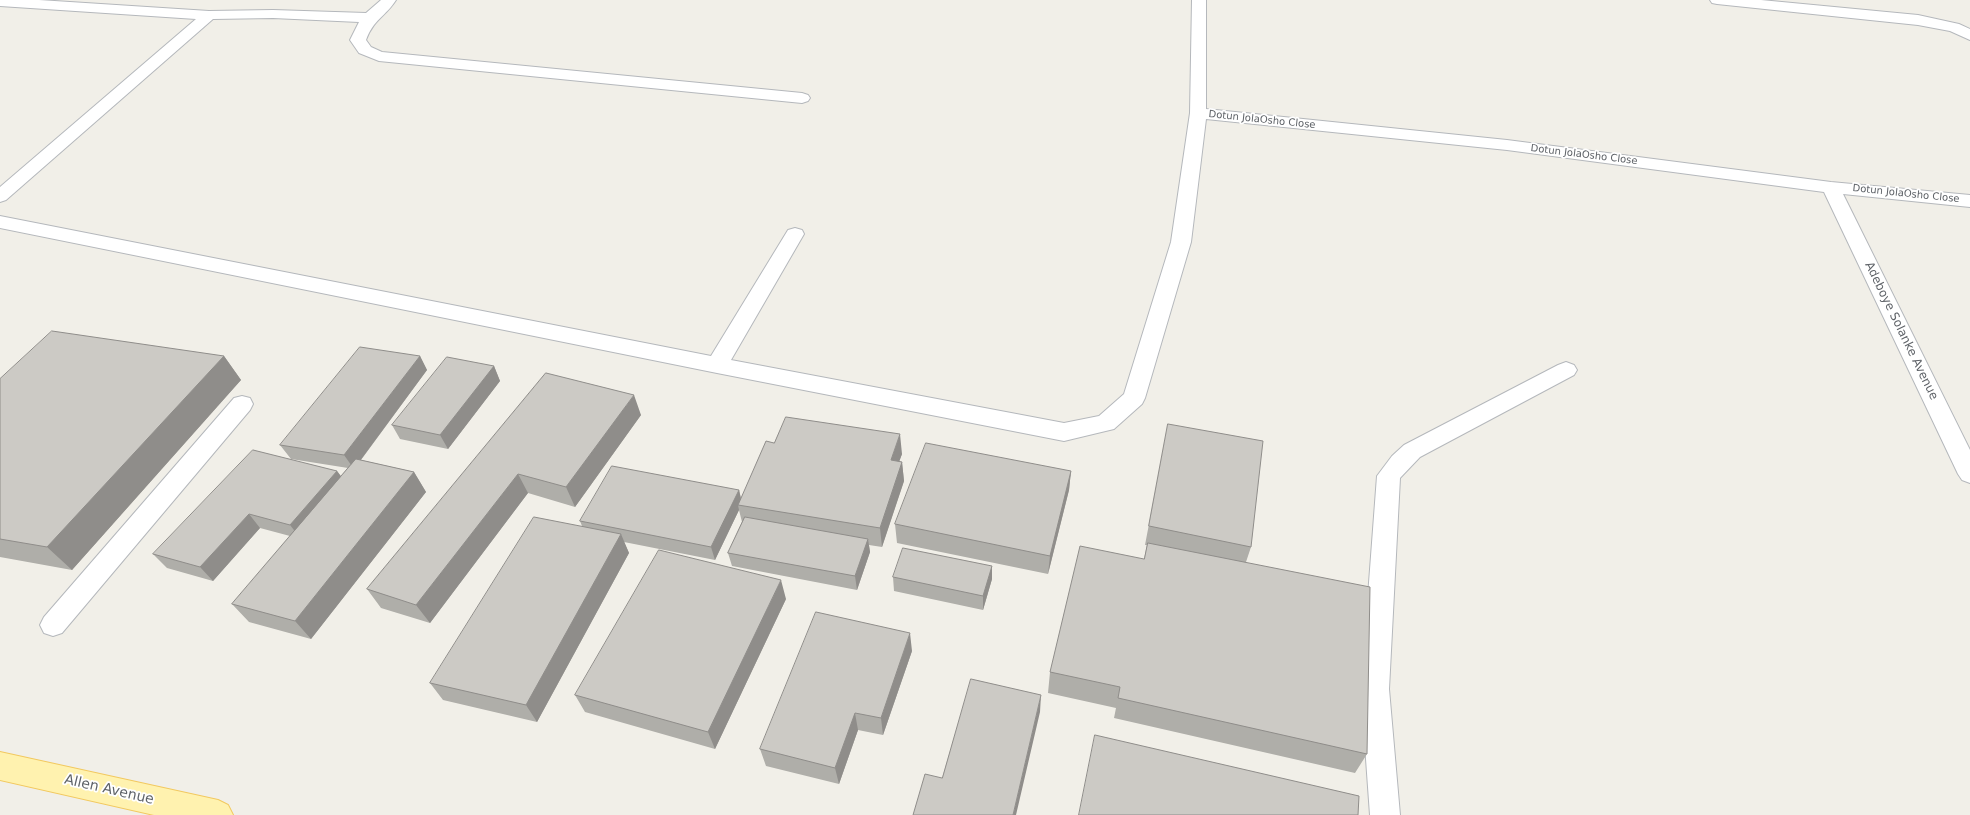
<!DOCTYPE html>
<html>
<head>
<meta charset="utf-8">
<style>
  body { margin:0 }
  canvas { display:block; background:#f1efe8 }
</style>
</head>
<body>
<canvas width="1970" height="815"></canvas>
<script>
const context = document.querySelector('canvas').getContext('2d');
context.lineJoin = 'round';
function stroke(path, color, width, dash) { context.strokeStyle = color; context.lineWidth = width; context.lineCap = dash ? 'butt' : 'round'; context.setLineDash(dash || []); context.stroke(path); }
function fill(path, color) { context.fillStyle = color; context.fill(path, 'evenodd'); }
function label(font, color, halo, rows, align = 'center') {
  context.font = font + ' "DejaVu Sans",sans-serif'; context.lineWidth = 3.5; context.setLineDash([]); context.textBaseline = 'middle'; context.strokeStyle = halo; context.fillStyle = color; for (const [text, x, y, turn = 0] of rows) {
    context.save(); context.translate(x, y); context.rotate((+turn || 0) * Math.PI / 180); context.textAlign = isNaN(turn) ? turn : align; if (halo) context.strokeText(text, 0, 0); context.fillText(text, 0, 0); context.restore();
  }
}
const minor = new Path2D(`
  M 0,0 L 39,0 L 209,11 L 273,10 L 366,13 L 381,0 L 396,0 C 386,16 373,20 366,40 L 371,47 L 382,52 L 802,93 L 808,95 L 810,98 L 808,101 L 802,103 L 379,61 L 359,53 L 350,40 L 359,22 L 273,18 L 213,19 L 6,200 L 0,202 L 0,187 L 196,19 L 0,6 Z
  M 1192,0 L 1206,0 L 1206,109 L 1507,140 L 1831,182 L 1970,195 L 1970,207 L 1843,194 L 1970,450 L 1970,483 L 1962,480 L 1958,474 L 1824,192 L 1507,150 L 1206,119 L 1191,242 L 1145,398 L 1142,404 L 1114,429 L 1064,441 L 717,373 L 0,228 L 0,216 L 711,356 L 788,230 L 795,228 L 802,230 L 804,234 L 731,360 L 1064,423 L 1099,416 L 1124,394 L 1171,242 L 1190,113 Z
  M 1710,0 L 1761,0 L 1918,15 L 1959,24 L 1970,29 L 1970,40 L 1950,31 L 1918,25 L 1717,4 L 1712,3 Z
  M 1566,362 L 1574,365 L 1577,370 L 1574,375 L 1420,457 L 1400,478 L 1389,689 L 1400,815 L 1370,815 L 1361,689 L 1377,476 L 1392,456 L 1404,445 L 1558,365 Z
  M 242,396 L 250,398 L 253,404 L 250,410 L 62,633 L 53,636 L 44,633 L 40,625 L 44,617 L 234,398 Z`);
const major = new Path2D(`
  M 0,752 L 218,800 L 228,805 L 233,815 L 154,815 L 0,780 Z`);
const wall = new Path2D(`
  M 224,356 L 241,380 L 72,570 L 0,557 L 0,379 Z
  M 420,356 L 427,370 L 361,460 L 414,472 L 426,492 L 311,639 L 249,622 L 232,604 L 290,536 L 260,528 L 213,581 L 167,568 L 153,554 L 337,471 L 341,476 L 348,468 L 291,459 L 280,445 Z
  M 494,366 L 500,381 L 448,449 L 400,439 L 392,425 Z
  M 546,373 L 641,415 L 575,507 L 528,493 L 430,623 L 381,608 L 367,589 Z
  M 1168,424 L 1251,547 L 1246,562 L 1367,754 L 1355,773 L 1114,718 L 1116,708 L 1048,693 L 1050,672 L 1144,559 L 1147,545 L 1145,545 Z
  M 774,443 L 902,454 L 899,461 L 902,462 L 904,481 L 882,547 L 869,545 L 870,552 L 857,590 L 732,566 L 728,553 L 742,522 L 739,510 L 715,560 L 624,542 L 629,553 L 537,722 L 443,700 L 430,683 L 582,526 L 580,521 L 739,490 L 741,498 Z
  M 1071,471 L 1069,490 L 1048,574 L 897,543 L 895,524 Z
  M 992,566 L 992,579 L 983,610 L 894,591 L 893,577 Z
  M 786,599 L 715,749 L 585,712 L 575,695 Z
  M 912,651 L 883,735 L 858,730 L 839,784 L 766,766 L 760,749 Z`);
const shadedWall = new Path2D(`
  M 224,356 L 241,380 L 72,570 L 47,547 Z
  M 420,356 L 427,370 L 354,469 L 344,455 Z
  M 494,366 L 500,381 L 448,449 L 440,435 Z
  M 634,395 L 641,415 L 575,507 L 566,487 Z
  M 900,434 L 902,454 L 893,479 L 891,460 Z
  M 902,462 L 904,481 L 882,547 L 880,528 Z
  M 337,471 L 347,485 L 301,539 L 290,525 Z
  M 1071,471 L 1069,490 L 1048,574 L 1050,556 Z
  M 414,472 L 426,492 L 311,639 L 295,621 Z
  M 518,474 L 528,493 L 430,623 L 416,605 Z
  M 739,490 L 742,504 L 738,505 L 739,510 L 715,560 L 711,547 Z
  M 249,514 L 260,528 L 213,581 L 200,567 Z
  M 621,534 L 629,553 L 537,722 L 526,705 Z
  M 868,539 L 870,552 L 857,590 L 855,576 Z
  M 992,566 L 992,579 L 983,610 L 983,596 Z
  M 781,580 L 786,599 L 715,749 L 708,732 Z
  M 910,633 L 912,651 L 883,735 L 881,718 Z
  M 1041,695 L 1040,712 L 1016,815 L 1013,815 Z
  M 855,713 L 858,730 L 839,784 L 835,768 Z`);
const building = new Path2D(`
  M 52,331 L 224,356 L 47,547 L 0,539 L 0,379 Z
  M 360,347 L 420,356 L 344,455 L 280,445 Z
  M 447,357 L 494,366 L 440,435 L 392,425 Z
  M 546,373 L 634,395 L 566,487 L 518,474 L 416,605 L 367,589 Z
  M 786,417 L 900,434 L 891,460 L 902,462 L 880,528 L 738,505 L 766,441 L 774,443 Z
  M 1168,424 L 1263,441 L 1251,547 L 1149,526 Z
  M 926,443 L 1071,471 L 1050,556 L 895,524 Z
  M 253,450 L 337,471 L 290,525 L 249,514 L 200,567 L 153,554 Z
  M 356,459 L 414,472 L 295,621 L 232,604 Z
  M 612,466 L 739,490 L 711,547 L 580,521 Z
  M 534,517 L 621,534 L 526,705 L 430,683 Z
  M 745,517 L 868,539 L 855,576 L 728,553 Z
  M 1148,543 L 1370,587 L 1367,754 L 1118,698 L 1120,687 L 1050,672 L 1080,546 L 1144,559 Z
  M 903,548 L 992,566 L 983,596 L 893,577 Z
  M 659,550 L 781,580 L 708,732 L 575,695 Z
  M 816,612 L 910,633 L 881,718 L 855,713 L 835,768 L 760,749 Z
  M 971,679 L 1041,695 L 1013,815 L 913,815 L 925,774 L 942,778 Z
  M 1095,735 L 1359,796 L 1358,815 L 1079,815 Z`);
const farStreetnames = [
  ["Dotun JolaOsho Close",1262,120,6],
  ["Dotun JolaOsho Close",1584,155,7],
  ["Dotun JolaOsho Close",1906,194,6]
];
const streetNames = [
  ["Adeboye Solanke Avenue",1901,331,64]
];
const nearStreetnames = [
  ["Allen Avenue",109,790,13]
];
stroke(minor, '#b5b8bc', 2);
stroke(major, '#f2c960', 2);
fill(minor, '#fff');
fill(major, '#fff2af');
fill(wall, '#afaea9');
fill(shadedWall, '#8f8d8a');
fill(building, '#cccac5');
stroke(building, '#8f8d8a', 1);
label('10px', '#5f6368', '#fff', farStreetnames);
label('12px', '#5f6368', '#fff', streetNames);
label('14px', '#5f6368', '#fff', nearStreetnames);
</script>
</body>
</html>
